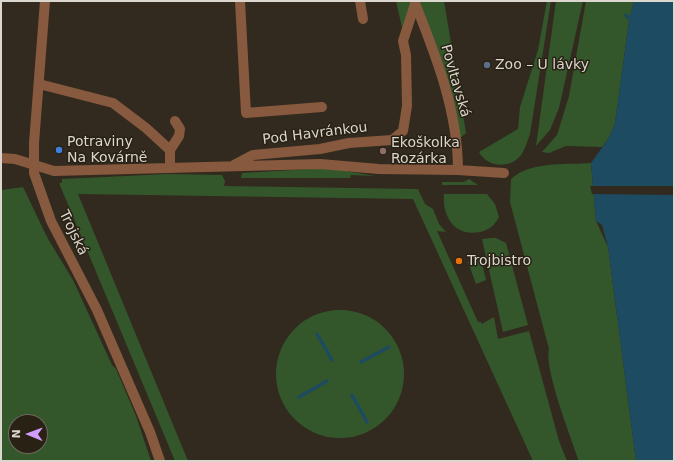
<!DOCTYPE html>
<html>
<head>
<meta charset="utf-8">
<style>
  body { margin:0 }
  #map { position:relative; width:675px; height:462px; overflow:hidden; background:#322a1e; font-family:"DejaVu Sans",sans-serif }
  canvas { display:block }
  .frame { position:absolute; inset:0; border:2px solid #dbd6ce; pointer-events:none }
  .north { position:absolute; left:8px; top:414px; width:40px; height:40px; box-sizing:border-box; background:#282114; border:1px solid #70695e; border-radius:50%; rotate:271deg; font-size:11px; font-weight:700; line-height:16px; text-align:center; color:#dbd6ce }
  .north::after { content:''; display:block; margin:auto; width:14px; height:18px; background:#d09dff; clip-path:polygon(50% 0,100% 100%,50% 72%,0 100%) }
</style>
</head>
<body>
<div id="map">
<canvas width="675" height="462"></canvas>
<div class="frame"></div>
<div class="north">N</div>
</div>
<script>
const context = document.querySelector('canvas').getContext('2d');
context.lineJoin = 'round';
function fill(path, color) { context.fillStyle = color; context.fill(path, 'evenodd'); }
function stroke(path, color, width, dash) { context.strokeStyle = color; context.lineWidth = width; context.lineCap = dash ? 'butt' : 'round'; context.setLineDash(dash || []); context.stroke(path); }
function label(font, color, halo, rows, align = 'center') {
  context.font = font + ' "DejaVu Sans",sans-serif'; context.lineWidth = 3; context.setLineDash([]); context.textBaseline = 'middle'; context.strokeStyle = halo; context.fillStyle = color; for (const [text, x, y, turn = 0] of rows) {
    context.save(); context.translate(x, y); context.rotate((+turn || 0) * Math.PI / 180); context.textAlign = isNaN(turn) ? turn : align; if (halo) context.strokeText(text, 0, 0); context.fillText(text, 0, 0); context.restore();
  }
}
const green = new Path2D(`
  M 396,1 L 410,1 L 411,6 L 403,32 Z
  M 419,1 L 444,1 L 466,133 L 460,138 Z
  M 547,1 L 551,1 L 530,134 C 528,139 526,146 523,152 C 514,169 488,169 479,152 L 518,129 L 520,107 L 538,50 Z
  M 556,1 L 583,1 L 559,108 L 550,130 L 536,146 Z
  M 586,1 L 634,1 L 630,17 L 624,15 L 629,21 L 615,123 L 609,138 L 602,147 L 566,146 L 549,153 L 542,152 L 557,135 L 562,119 L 569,96 Z
  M 591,163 L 596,221 L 608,247 L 636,461 L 579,461 C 571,438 544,369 549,349 L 510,202 L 511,179 C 530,161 566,165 591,163 Z
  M 329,168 L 375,176 L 351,175 L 350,178 L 241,178 L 242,173 Z
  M 168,174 L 222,175 L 225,181 L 224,186 L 418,189 L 425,204 L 433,209 L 439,224 L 446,232 L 437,231 L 478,322 L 481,322 L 482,324 L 494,317 L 498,339 L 529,331 L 559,441 L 567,461 L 533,461 L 413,199 L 78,194 L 188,461 L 175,461 L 59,183 L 62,183 L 62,179 Z
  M 469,179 L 478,185 L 442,185 L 442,182 L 464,182 Z
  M 23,187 L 48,239 L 73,280 L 112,365 L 116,369 L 136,416 L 151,461 L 1,461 L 1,190 ZM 16,422 L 40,422 L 40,446 L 16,446 Z
  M 444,194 L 487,194 L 495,204 L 499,217 C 494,226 489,230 480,232 C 455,237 442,217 444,194 Z
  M 491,238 L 496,238 L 506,243 L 528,325 L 503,332 L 482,239 Z
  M 481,259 L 486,280 L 476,284 L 468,262 Z
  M276 374a64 64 0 1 1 128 0a64 64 0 1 1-128 0Z`);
const water = new Path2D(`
  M 634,1 L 674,1 L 674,461 L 636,461 L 608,247 L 602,225 L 596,221 L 591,163 L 609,138 L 615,123 L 629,21 L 624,15 L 625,13 L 630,16 Z`);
const pier = new Path2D(`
  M 590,186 L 674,186 L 674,195 L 592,194 Z`);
const stream = new Path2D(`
  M 317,334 L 332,360
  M 361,362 L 389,347
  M 352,395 L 367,422
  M 299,397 L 327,381`);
const minor = new Path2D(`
  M 45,1 L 34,143 L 34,173 L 51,221 L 97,310 L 150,432 L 160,461
  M 240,1 L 246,113 L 322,107
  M 360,1 L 363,19
  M 415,3 C 436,56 458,112 458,170
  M 39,84 L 113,103 L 146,128 L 170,150 L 170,168
  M 170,150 L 179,136 L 180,129 L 175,121
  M 1,158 L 15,159 L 54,171 L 320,164 L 379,169 L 458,170 L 504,173
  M 234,165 L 253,155 L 320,149 L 349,143 L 392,140 L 403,131 L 407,106 L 406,55 L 403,41 L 415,4`);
const markers = [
  [487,65,4,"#5c6f8a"],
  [59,150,4,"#3f7fe0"],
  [383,151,4,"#8d6e63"],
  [459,261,4,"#e8710a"]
];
const poiNames = [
  ["Zoo – U lávky",495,65],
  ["Potraviny",67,142],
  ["Na Kovárně",67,158],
  ["Ekoškolka",391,143],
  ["Rozárka",391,159],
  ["Trojbistro",467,261]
];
const streetNames = [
  ["Povltavská",455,81,74],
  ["Pod Havránkou",315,134,-7],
  ["Trojská",73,233,64]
];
fill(green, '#33572b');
fill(water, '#1d4b61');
fill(pier, '#322a1e');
stroke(stream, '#1d4b61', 3.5);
stroke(minor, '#87593e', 10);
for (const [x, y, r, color] of markers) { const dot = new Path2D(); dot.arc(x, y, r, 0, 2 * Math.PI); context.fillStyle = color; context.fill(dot); stroke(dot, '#282114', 1.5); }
label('14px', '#dbd6ce', '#282114', poiNames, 'left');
label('14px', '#dbd6ce', '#282114', streetNames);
</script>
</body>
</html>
